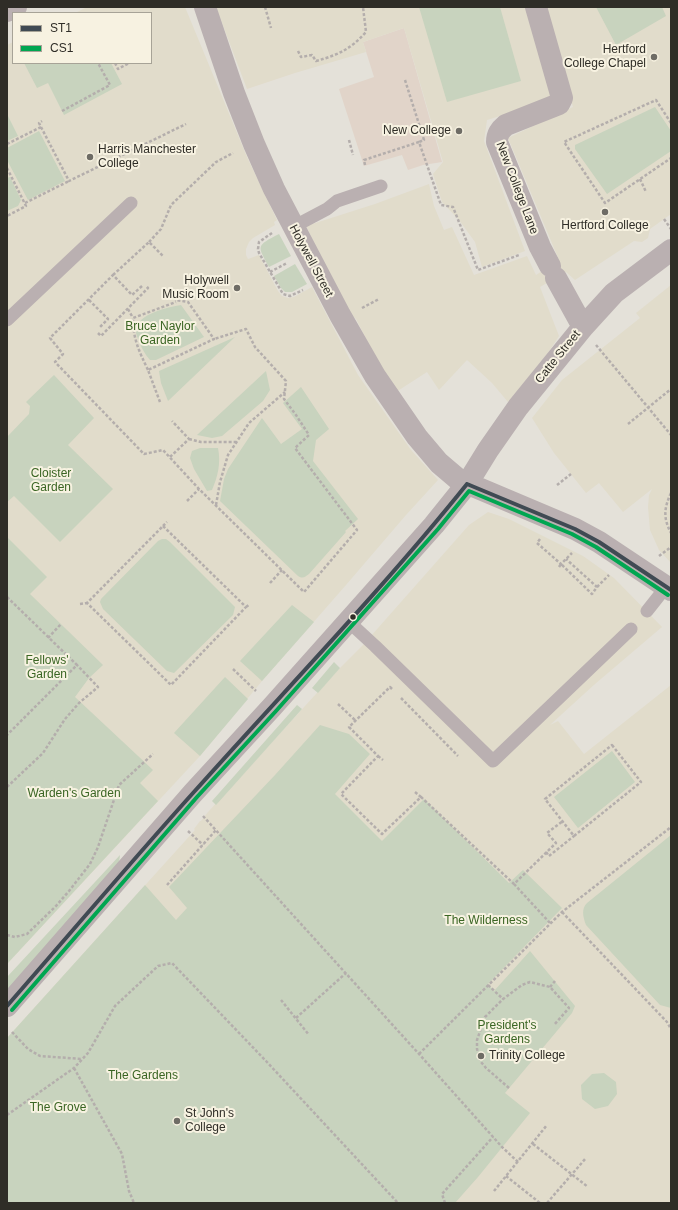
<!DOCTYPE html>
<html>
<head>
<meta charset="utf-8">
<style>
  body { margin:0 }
  #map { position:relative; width:678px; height:1210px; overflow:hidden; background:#e4e1d9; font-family:Helvetica,sans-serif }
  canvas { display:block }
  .frame { position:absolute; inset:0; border:8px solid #2f2d27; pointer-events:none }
  .legend { position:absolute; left:12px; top:12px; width:140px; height:52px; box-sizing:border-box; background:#f7f2e1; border:1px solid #a7a397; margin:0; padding:5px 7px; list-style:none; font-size:12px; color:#2f2d27 }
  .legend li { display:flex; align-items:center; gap:8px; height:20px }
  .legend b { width:20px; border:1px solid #a7a397 }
</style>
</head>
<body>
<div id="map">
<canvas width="678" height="1210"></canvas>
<div class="frame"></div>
<ul class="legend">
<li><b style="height:5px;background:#404a53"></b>ST1</li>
<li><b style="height:5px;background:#00a651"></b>CS1</li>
</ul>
</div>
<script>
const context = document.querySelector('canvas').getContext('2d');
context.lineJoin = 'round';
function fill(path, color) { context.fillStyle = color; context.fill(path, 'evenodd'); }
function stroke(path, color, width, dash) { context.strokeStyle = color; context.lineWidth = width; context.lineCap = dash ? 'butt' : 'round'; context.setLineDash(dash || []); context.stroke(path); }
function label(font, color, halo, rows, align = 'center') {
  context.font = font + ' Helvetica,sans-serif'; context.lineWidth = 4; context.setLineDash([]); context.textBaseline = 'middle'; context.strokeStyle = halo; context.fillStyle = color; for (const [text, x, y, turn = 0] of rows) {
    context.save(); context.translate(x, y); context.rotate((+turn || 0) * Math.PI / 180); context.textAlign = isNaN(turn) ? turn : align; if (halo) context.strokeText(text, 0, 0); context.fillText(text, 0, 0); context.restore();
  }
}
const commercial = new Path2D(`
  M 404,28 L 442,162 L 423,165 L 408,170 L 402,155 L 364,166 L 339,89 L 374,77 L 363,42 Z`);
const built = new Path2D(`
  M 87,7 L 185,7 L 247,157 L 277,220 L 274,222 L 275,225 L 253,238 L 249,242 L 246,249 L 246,255 L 248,259 L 259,255 L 278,291 L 282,296 L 288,298 L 294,297 L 312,287 L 358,375 L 411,450 L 438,480 L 406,515 L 346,585 L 262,681 L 200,756 L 7,964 L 7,45 L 13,42 L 13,63 L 151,63 L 151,13 L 75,13 Z
  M 216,7 L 529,7 L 555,99 L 487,120 L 484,141 L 525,251 L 482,267 L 475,242 L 459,220 L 442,202 L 433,174 L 443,162 L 404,28 L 363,42 L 366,52 L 295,73 L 247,89 Z
  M 543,7 L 671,7 L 671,214 L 650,229 L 648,238 L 642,242 L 634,241 L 575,280 L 566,272 L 540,287 L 559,336 L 546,356 L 508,402 L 492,383 L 467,360 L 439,390 L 427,372 L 396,392 L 377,361 L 356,319 L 348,312 L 306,226 L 375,204 L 429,184 L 434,206 L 444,230 L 452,227 L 474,275 L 527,256 L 536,275 L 559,260 L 508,138 L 573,107 Z
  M 671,285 L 671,563 L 659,550 L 650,530 L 648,507 L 649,495 L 652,489 L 623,512 L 599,483 L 586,493 L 554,453 L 532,418 L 562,380 L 640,318 L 636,313 Z
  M 488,512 L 509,519 L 583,556 L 614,578 L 662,627 L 595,684 L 550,725 L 558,721 L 584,754 L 671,685 L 671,1203 L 7,1203 L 7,1038 L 195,830 L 194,829 L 200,821 L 201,821 L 208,812 L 337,671 L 363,645 L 469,525 Z`);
const green = new Path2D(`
  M 419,7 L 500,7 L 521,81 L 447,102 Z
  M 596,7 L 662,7 L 666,16 L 616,45 Z
  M 24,63 L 111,63 L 122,84 L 64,115 L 48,83 L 37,88 Z
  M 655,107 L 671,131 L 671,151 L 607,194 L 575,149 L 575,145 Z
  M 7,114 L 18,136 L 7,141 Z
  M 39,131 L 65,181 L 28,200 L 7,160 L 7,148 Z
  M 10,177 L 21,200 L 18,206 L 7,211 L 7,178 Z
  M 279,234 L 291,256 L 269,267 C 257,245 256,246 279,234 Z
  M 295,264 L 307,284 L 292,292 L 285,292 L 281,288 L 274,276 Z
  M 181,305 L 204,337 L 156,360 L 150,360 C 145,354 142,349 139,341 C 138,338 135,333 136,329 C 138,314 168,307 181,305 Z
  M 235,337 L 168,401 L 161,383 L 159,371 Z
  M 266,371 L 270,390 L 263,401 L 222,436 L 212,438 L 197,435 Z
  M 54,375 L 94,418 L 68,445 L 113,489 L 60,542 L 14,496 L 7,502 L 7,437 L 29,414 L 30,406 L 26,402 Z
  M 301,387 L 329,429 L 316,440 L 313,461 L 358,519 L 345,531 L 346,532 L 309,574 C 305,577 303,579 298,576 L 220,501 L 224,479 L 228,469 L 262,418 L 281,444 L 302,429 L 283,403 Z
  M 200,448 L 218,448 C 221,463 218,476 212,490 L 207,491 L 194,469 L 190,458 L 192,451 Z
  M 7,537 L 47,577 L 30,594 L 103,665 L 89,678 L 75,697 L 153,770 L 140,783 L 158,801 L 7,964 Z
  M 162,539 L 166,539 L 170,542 L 235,607 L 233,615 L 174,673 L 167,671 L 103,609 L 100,602 L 101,599 L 158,541 Z
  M 292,605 L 314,622 L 262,681 L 240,661 Z
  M 334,662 L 340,668 L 318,693 L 312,688 Z
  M 225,677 L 248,699 L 200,756 L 174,733 Z
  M 297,705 L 302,709 L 216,805 L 212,801 Z
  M 320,725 L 349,734 L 370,754 L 335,794 L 382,841 L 424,799 L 509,883 L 523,870 L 562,908 L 488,984 L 494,991 L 530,951 L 575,1006 L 572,1013 L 505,1093 L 530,1113 L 478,1177 L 455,1203 L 7,1203 L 7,1038 L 145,885 L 176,920 L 187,908 L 169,887 L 275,775 Z
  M 612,751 L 635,782 L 578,828 L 554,797 Z
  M 671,835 L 671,1008 L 660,1005 L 586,925 C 583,917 581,909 587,903 Z
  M 120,855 L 119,863 L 7,994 L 7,977 Z
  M 604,1073 L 616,1082 L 617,1094 L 608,1106 L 595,1109 L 582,1099 L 581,1085 L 592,1074 Z`);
const path = new Path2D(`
  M 265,7 L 271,28
  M 298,51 L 301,57 L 312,55 L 316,61 C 338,55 351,49 366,32 L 363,7
  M 115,63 L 118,69 L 129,63
  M 405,80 L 424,140 L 419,142
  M 62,111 L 110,85 L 98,63
  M 671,123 L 656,100 L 564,142 L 605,203 L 671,158
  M 41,127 L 69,181 L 186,124
  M 349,140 L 353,155
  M 7,144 L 41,127 L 39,123 L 42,121
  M 365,165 L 364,160 L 419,142 L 441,205 L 453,207 L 478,270 L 519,255
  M 7,168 L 26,206 L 7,216
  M 640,179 L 646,192
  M 25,203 L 69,181
  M 664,219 L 671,229
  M 272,233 L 259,242 L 258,249 L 259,253 L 283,294 L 290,296 L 303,290
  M 149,242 L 161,229 L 171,205 L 216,162 L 233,153
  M 270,272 L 287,263
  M 113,275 L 149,242 L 163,256
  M 142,286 L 132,295 L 113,275 L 50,338 L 63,354 L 55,362 L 144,454 L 163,450 L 199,489 L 304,592 L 357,530 L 295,448 L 309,435 L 296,415 L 284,399 L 286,381 L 255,347 L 246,329 L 214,339
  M 89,300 L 108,319 L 99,328
  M 362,308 L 379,299
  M 128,309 L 133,318
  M 98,333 L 101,336 L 148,288 L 146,286
  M 596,345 L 671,435
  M 148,370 C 139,351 133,339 133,318 L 176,302
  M 160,402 L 148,370 L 214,339 L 188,302 L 175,300
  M 628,424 L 671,389
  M 189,439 L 201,442 L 236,442
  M 170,457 L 189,439 L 172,421
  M 557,485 L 571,474
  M 671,493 C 664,508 663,518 671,533
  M 187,501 L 199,489
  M 216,505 L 220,482 L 228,455 L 249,423 L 285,392
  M 163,526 L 246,607 L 171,685 L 87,603 Z
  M 163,526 L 167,522
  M 540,539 L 537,543 L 561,564 L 572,553
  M 659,556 L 671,547
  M 559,567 L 561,564 L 592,594 L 597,587 L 566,559
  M 270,583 L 282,570
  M 597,587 L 609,575
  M 7,597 L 77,665 L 7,735
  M 80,604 L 87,603
  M 246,607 L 250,604
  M 48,638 L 61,624
  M 233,669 L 256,691
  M 392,689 L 390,687 L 349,727 L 378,756 L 341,794 L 382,834 L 421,797 L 514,884 L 556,843 L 547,833 L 563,821
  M 401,698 L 458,756
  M 338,704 L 356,721
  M 612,745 L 641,782 L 574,836 L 545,799 Z
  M 378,756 L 383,760
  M 7,787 L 43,753 L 65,719 L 79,703 L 98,687 L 77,665
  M 415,792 L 421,797
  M 203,816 L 419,1054 L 502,1147 L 518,1162
  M 188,831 L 203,845
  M 546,852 L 549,856 L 574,836
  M 514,884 L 550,923
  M 167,885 L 216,830
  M 562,912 L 667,1022 L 671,1029
  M 7,935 L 15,937 L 27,934 L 56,906 L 69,891 L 90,864 L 98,847 L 119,785 L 153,754
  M 488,985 L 503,999
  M 550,987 L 555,981
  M 281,1000 L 309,1035
  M 296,1018 L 346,973
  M 12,1032 L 28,1049 L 40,1056 L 82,1059
  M 419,1054 L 562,912 L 671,827
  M 74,1068 L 122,1154 L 129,1191 L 134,1203
  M 509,1088 L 486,1068 L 481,1062 L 477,1049 L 477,1040 L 485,1017 L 503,999 L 522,985 L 530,982 L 550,987 L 569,1008 L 554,1025
  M 7,1115 L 74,1068 L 88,1053 L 115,1006 L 158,966 L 172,963 L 266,1061 L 398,1203
  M 533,1144 L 588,1187
  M 506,1176 L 540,1203
  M 494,1191 L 547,1125
  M 445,1203 L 442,1194 L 493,1137
  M 547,1203 L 586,1158`);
const lane = new Path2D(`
  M 293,227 L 327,209 L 337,201 L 381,186
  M 7,320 L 131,203
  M 647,611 L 666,587
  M 349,622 L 375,646 L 493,761 L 631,629`);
const street = new Path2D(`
  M 205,7 L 234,93 L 254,144 L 274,189 L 340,315 L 375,376 L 417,437 L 439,463 L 459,480 L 575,529 L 599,542 L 671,590
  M 536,7 L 562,98 L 559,104 L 506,125 C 500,130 497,134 497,142 L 540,247 L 550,266
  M 7,11 L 16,7
  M 556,278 L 583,327
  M 7,1006 L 193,793 L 272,707 L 434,525 L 467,484 L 488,450 L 518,407 L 583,327 L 614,293 L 671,250`);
const bus1 = new Path2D(`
  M 467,484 L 575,529 L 599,542 L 671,590
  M 7,1006 C 69,935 130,863 193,793 C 285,690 381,591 467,484`);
const bus2 = new Path2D(`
  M 12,1010 L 197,797 L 276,711 L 438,529 L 469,491 L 572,534 L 596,547 L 668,595`);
const markers = [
  [654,57,4,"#6e6c65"],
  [459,131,4,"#6e6c65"],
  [90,157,4,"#6e6c65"],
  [605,212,4,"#6e6c65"],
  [237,288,4,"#6e6c65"],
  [353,617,3.5,"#2f2d27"],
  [481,1056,4,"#6e6c65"],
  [177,1121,4,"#6e6c65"]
];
const poiNames = [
  ["Hertford",646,50],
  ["College Chapel",646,64],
  ["New College",451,131],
  ["Harris Manchester",98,150,"left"],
  ["College",98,164,"left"],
  ["Hertford College",605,226,"center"],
  ["Holywell",229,281],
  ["Music Room",229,295],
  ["Trinity College",489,1056,"left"],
  ["St John's",185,1114,"left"],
  ["College",185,1128,"left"]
];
const streetNames = [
  ["New College Lane",517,188,69],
  ["Holywell Street",311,261,62],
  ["Catte Street",558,357,-51]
];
const parkNames = [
  ["Bruce Naylor",160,327],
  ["Garden",160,341],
  ["Cloister",51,474],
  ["Garden",51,488],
  ["Fellows'",47,661],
  ["Garden",47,675],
  ["Warden's Garden",74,794],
  ["The Wilderness",486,921],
  ["President's",507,1026],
  ["Gardens",507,1040],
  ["The Gardens",143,1076],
  ["The Grove",58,1108]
];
fill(commercial, '#e1d4c9');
fill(built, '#e1dccb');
fill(green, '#c8d3be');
stroke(path, '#b4aeac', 2.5, [3, 2]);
stroke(lane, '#bab0b1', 13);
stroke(street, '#bab0b1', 22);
stroke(bus1, '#404a53', 4);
stroke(bus2, '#00a651', 4);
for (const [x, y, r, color] of markers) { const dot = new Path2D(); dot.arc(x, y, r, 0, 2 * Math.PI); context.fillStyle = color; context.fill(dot); stroke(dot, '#f7f2e1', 1.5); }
label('12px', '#2f2d27', '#f7f2e1', poiNames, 'right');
label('12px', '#2f2d27', '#f7f2e1', streetNames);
label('12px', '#3a6523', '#f7f2e1', parkNames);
</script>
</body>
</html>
